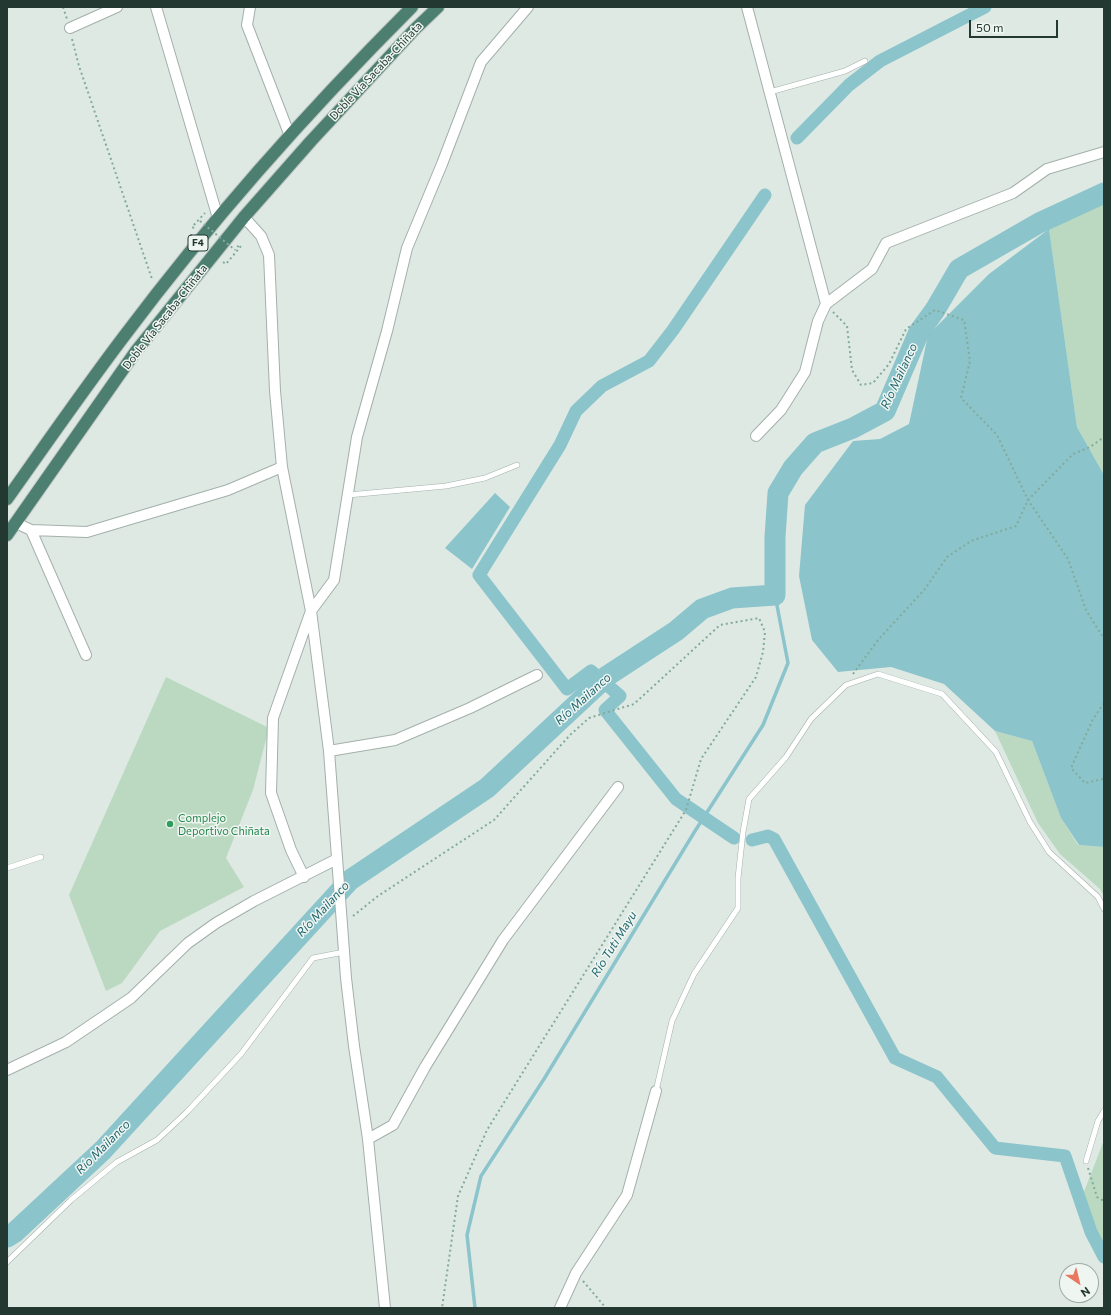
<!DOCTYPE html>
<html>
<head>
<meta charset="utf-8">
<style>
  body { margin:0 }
  #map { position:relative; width:1111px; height:1315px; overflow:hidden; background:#dfe9e4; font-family:Commissioner,sans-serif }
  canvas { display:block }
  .frame { position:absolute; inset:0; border:8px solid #223831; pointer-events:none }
  .north { position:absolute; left:1059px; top:1263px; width:40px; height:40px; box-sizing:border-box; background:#eff6f2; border:1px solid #9daaa5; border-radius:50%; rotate:145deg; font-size:11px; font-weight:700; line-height:16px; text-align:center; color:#223831 }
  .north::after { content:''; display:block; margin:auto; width:14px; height:18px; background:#e77960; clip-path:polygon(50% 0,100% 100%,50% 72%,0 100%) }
  .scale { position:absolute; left:969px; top:20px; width:89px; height:18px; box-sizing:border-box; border:2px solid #223831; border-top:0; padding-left:5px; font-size:12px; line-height:14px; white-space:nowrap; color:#223831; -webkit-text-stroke:3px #eff6f2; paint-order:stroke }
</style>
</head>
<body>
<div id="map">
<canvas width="1111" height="1315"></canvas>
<div class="frame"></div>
<div class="north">N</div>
<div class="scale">50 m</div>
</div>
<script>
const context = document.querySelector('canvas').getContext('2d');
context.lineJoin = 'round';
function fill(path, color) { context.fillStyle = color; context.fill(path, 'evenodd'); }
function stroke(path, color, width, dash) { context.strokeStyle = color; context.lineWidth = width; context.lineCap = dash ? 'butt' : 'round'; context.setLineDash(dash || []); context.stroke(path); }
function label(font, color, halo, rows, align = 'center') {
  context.font = font + ' Commissioner,sans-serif'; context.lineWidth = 3; context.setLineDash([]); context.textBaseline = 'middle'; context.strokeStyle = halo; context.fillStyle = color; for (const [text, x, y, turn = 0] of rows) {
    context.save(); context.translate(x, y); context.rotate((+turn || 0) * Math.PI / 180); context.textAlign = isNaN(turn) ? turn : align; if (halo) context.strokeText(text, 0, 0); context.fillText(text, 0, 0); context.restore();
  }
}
const green = new Path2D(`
  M 1104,201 L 1104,475 L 1077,427 L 1049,229 Z
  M 166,677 L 269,728 L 253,790 L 226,858 L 244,887 L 160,931 L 122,983 L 106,991 L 69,895 Z
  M 995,731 L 1032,741 L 1061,818 L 1078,845 L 1104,847 L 1104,896 L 1100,889 L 1060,854 L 1038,823 Z
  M 1104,1140 L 1104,1257 L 1091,1232 L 1080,1202 Z`);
const water = new Path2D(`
  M 1049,229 L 1077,427 L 1104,475 L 1104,847 L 1079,845 L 1061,818 L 1032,741 L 995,731 L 944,684 L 891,667 L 838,672 L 812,640 L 799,576 L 805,505 L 853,441 L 880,439 L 909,424 L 928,335 L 989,274 Z
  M 495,493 L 510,507 L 472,569 L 445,548 Z`);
const stream = new Path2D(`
  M 475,1308 L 467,1235 L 481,1176 L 544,1079 L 695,831 L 763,725 L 788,663 L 775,595`);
const canal = new Path2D(`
  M 797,138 L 849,85 L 880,61 L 985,7
  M 734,838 L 676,799 L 605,710 L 620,696 L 591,671 L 567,689 L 479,575 L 560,445 L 576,411 L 602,386 L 649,361 L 673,330 L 765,195
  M 752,840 L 768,836 L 774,839 L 895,1058 L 937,1077 L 995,1148 L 1065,1156 L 1091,1232 L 1104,1257`);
const river = new Path2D(`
  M 7,1237 L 15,1232 L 103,1150 L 350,880 L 487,788 L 607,676 L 676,631 L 702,609 L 732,598 L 775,595 L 775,537 L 778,493 L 793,468 L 815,443 L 853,428 L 885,411 L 919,332 L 935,310 L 959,269 L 1039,223 L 1104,193`);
const path = new Path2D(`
  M 63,7 L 67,19
  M 72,39 L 79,66 L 152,279
  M 194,228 L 192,227 L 205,213
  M 223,262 L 226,264 L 241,246 L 239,245 L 235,250
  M 833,312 L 847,326 L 852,370 L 861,385 L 873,383 L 889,364 L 906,329 L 935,310 L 964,320 L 970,361 L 961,398 L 997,435 L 1028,500 L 1068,559 L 1086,610 L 1104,639
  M 853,674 L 878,640 L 925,589 L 947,557 L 971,541 L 1016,526 L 1028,500 L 1073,454 L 1090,447 L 1104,437
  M 1103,779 L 1085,783 L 1071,768 L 1093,719 L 1104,703
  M 353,916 L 378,896 L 494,820 L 570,735 L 589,718 L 634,704 L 720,625 L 759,618 L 765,632 L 763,652 L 756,677 L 701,759 L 686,810 L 487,1130 L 458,1196 L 442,1308
  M 1088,1168 L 1097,1197 L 1104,1201
  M 583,1281 L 606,1308`);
const service = new Path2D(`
  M 770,92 L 845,71 L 865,61
  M 348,495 L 446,486 L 485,478 L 517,465
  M 7,868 L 41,857
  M 656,1091 L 672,1021 L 694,974 L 738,908 L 738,878 L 743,832 L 749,799 L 786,757 L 811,719 L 846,685 L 878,674 L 942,694 L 996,752 L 1030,822 L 1049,852 L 1098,897 L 1104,909
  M 1086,1161 L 1098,1121 L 1104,1111
  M 7,1262 L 71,1200 L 117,1162 L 157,1140 L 187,1112 L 241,1054 L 313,958 L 344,952`);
const minor = new Path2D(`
  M 156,7 L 218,218
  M 250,7 L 247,25 L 290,136
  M 747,7 L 826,304
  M 70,28 L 117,7
  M 244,217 L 261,236 L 269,255 L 275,391 L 282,467 L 311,611 L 329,751 L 346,978 L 354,1046 L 368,1139 L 385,1308
  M 756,436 L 781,410 L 805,372 L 818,321 L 826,304 L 872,269 L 886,243 L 1013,193 L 1047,169 L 1104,152
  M 16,523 L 31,530 L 87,532 L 228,490 L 282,467
  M 31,530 L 86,655
  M 329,751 L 395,740 L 470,708 L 537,675
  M 304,877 L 291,850 L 271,793 L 273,718 L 311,611 L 334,580 L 357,437 L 387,331 L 407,248 L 442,164 L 481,62 L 528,7
  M 7,1070 L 66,1042 L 131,998 L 188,943 L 216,923 L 254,901 L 337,859
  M 368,1139 L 393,1125 L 425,1067 L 503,940 L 618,787
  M 560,1308 L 576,1273 L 627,1195 L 656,1091`);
const trunk = new Path2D(`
  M 7,499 C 46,444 84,389 125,335 C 212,219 309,110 412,7
  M 7,535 L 136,351 L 244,217 L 311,141 L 414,30 L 438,7`);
const pathBridge = new Path2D(`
  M 200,221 L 235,250`);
const markers = [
  [170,824,4,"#2e9e5b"]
];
const shields = [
  [198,243,20]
];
const shieldNames = [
  ["F4",198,243]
];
const streetNames = [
  ["Doble Vía Sacaba-Chiñata",376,71,-47],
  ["Doble Vía Sacaba-Chiñata",165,317,-52]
];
const leisureNames = [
  ["Complejo",178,818],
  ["Deportivo Chiñata",178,831]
];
const waterNames = [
  ["Río Mailanco",899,376,-65],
  ["Río Mailanco",583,699,-42],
  ["Río Mailanco",323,909,-47],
  ["Río Tuti Mayu",614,944,-58],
  ["Río Mailanco",103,1147,-45]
];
fill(green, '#bad9c0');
fill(water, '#8bc4cb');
stroke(stream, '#8bc4cb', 3.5);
stroke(canal, '#8bc4cb', 13);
stroke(river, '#8bc4cb', 21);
stroke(service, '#a3b0ab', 6);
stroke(minor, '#a3b0ab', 12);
stroke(trunk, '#bdc3c1', 14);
stroke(path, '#82ab9c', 2, [2, 3]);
stroke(service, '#fff', 5);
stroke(minor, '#fff', 10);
stroke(trunk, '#4c7f70', 12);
stroke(pathBridge, '#82ab9c', 2, [2, 3]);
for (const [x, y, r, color] of markers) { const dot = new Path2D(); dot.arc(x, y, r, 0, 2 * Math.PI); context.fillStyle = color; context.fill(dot); stroke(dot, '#eff6f2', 1.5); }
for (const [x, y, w] of shields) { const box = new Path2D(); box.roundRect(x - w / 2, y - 8, w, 16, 3); context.fillStyle = '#eff6f2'; context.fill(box); stroke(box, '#223831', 1); }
label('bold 10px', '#223831', null, shieldNames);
label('11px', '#223831', '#eff6f2', streetNames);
label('11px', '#27864d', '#eff6f2', leisureNames, 'left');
label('italic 12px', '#21666f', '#eff6f2', waterNames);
</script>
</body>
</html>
